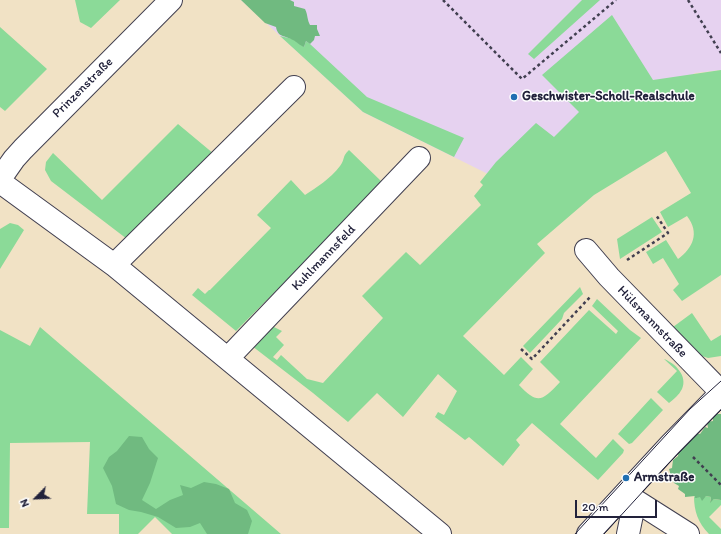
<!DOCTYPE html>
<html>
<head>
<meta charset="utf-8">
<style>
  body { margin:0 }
  #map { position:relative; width:721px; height:534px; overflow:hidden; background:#f1e2c5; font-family:Itim,sans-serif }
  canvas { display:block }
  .north { position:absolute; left:16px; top:478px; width:40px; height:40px; -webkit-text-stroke:3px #fff; paint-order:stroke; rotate:246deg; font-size:11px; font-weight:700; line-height:16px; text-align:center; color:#22223b }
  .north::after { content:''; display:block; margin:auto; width:14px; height:18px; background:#22223b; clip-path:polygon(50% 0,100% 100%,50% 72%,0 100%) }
  .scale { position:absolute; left:575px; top:500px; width:82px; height:18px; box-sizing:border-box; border:2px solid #22223b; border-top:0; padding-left:5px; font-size:12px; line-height:14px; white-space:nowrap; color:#22223b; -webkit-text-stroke:3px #fff; paint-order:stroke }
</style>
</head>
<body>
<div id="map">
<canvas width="721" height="534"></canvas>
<div class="north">N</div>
<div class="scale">20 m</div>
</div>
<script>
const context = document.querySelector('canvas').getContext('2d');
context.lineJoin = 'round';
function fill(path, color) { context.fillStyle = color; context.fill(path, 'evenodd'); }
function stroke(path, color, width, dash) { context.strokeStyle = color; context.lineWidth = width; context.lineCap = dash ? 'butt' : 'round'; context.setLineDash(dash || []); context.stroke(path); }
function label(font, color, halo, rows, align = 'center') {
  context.font = font + ' Itim,sans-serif'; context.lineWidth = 3; context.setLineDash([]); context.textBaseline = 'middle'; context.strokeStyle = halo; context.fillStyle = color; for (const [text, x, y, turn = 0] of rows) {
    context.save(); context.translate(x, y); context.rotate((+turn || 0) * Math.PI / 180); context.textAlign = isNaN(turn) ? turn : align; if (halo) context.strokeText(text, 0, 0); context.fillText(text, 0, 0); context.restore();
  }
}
const built = new Path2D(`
  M 241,0 L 721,0 L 721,70 L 695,73 L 535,194 L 488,174 L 363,112 Z`);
const green = new Path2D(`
  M 75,0 L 120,0 L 91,28 L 80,22 Z
  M 582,0 L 600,0 L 534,59 L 528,54 Z
  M 612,15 L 653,80 L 721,70 L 721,275 L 682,301 L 673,290 L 679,284 L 663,258 L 653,264 L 646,252 L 666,240 L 678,259 C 693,248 700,233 687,216 L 668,227 L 660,212 L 691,193 L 666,151 L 594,195 L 537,244 L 545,253 L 463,336 L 504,375 L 521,357 L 533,369 L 519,385 C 538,405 542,401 560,382 L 540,362 L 589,310 L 616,334 L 618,331 L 592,306 L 597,299 L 630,330 L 641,338 L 560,424 L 596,458 L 613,439 L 624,450 L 623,453 L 598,480 L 532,423 L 516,440 L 520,445 L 503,466 L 469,437 L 465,440 L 435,417 L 438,412 L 444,415 L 457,391 L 438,374 L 403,417 L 377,393 L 348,422 L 313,393 L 252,346 L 270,325 L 282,331 L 276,337 L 284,345 L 273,357 L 277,360 L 281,355 L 307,379 L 323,383 L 383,318 L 362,296 L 406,252 L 420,265 L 481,205 L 474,196 L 483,185 L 480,182 L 496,162 L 536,123 L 554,137 L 579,112 L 542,75 Z
  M 0,27 L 47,69 L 5,111 L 0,107 Z
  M 280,36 L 293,39 L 304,47 L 306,41 L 310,44 L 367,97 L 464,138 L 454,157 L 363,112 Z
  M 178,124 L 214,154 L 127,239 L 51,181 L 45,170 L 46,162 L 53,153 L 102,200 Z
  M 349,150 L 381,181 L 382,184 L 236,331 L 192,295 L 198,288 L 205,294 L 209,290 L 210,290 L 271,228 L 257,215 L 291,180 L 305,195 C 317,187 330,179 340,166 C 345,160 342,156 349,150 Z
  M 652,217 L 662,232 L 620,259 L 617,239 Z
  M 10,223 L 18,225 L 24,230 L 0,269 L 0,229 Z
  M 580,287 L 583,294 L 564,313 L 562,319 L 530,353 L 523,346 Z
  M 692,313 L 711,341 L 721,335 L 721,356 L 708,358 L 702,356 L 673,327 Z
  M 40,327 L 281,534 L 172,534 L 155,517 L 138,534 L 119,534 L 119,514 L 87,514 L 90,442 L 10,443 L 9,528 L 0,528 L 0,330 L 30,346 Z
  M 664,359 C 675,363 688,376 682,389 C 679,395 674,399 669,403 L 657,392 L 677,371 Z
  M 651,398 L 663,410 L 632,443 L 629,444 L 618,434 Z
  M 694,496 L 697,498 L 700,496 L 702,498 L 706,496 L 711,497 L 710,502 L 714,499 L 720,500 L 721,499 L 721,505 L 709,517 L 721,529 L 721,534 L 709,534 C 698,523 694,511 694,496 Z`);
const forest = new Path2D(`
  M 241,0 L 290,0 L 294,2 L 294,6 L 305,9 C 308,15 307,20 310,25 L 317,25 L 317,29 L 320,36 L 315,36 L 314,40 L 310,44 L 306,41 L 304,47 C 299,45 297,42 293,40 C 285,35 278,38 276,27 L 265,23 Z
  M 715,414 L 721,414 L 721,500 L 714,499 L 710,503 L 711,497 L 706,496 L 702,501 L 700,497 L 697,498 L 695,498 L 695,496 L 685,497 L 685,494 L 678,489 L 679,486 L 674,483 L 673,480 L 674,478 L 671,476 L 669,469 L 672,468 L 673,460 L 678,456 L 679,448 L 685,447 L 687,438 L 692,433 L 700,434 L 705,427 L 708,428 L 707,422 L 713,421 L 713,416 Z
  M 129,436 L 142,437 L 149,449 L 158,458 L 150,483 L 142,500 L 156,509 L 170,500 L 183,495 L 180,485 L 191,488 L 204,482 L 216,484 L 229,489 L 235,503 L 247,510 L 252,521 L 248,534 L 207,534 L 200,523 L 190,527 L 176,528 L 158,517 L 141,512 L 129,510 L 116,504 L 112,486 L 103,468 L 109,457 L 117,451 Z`);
const path = new Path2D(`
  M 443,0 L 522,79 L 616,0
  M 688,0 L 721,53
  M 627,260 L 668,233 L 656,215
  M 521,349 L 532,359 L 591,296
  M 693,457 L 721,485`);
const street = new Path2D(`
  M 0,179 L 14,159 L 23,149 L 171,0
  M 0,182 L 114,265 L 440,534
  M 586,250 L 609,277 L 721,392
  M 114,265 L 294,87
  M 228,358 L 419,158
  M 625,494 L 688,534
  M 588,534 L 670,445 L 721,393
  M 628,534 L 635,500`);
const tram = new Path2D(`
  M 575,534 L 690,409 L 721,381
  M 604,534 L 667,465 L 721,410`);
const markers = [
  [514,97,4,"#1f6fb2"],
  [626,478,4,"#1f6fb2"]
];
const streetNames = [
  ["Prinzenstraße",83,88,-45],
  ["Kuhlmannsfeld",324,258,-46],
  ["Hülsmannstraße",652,322,46]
];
const poiNames = [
  ["Geschwister-Scholl-Realschule",522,97],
  ["Armstraße",634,478]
];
fill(built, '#e6d2f0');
fill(green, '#8bda98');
fill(forest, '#70ba80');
stroke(street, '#413f50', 24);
stroke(path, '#413f50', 2.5, [3, 3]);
stroke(street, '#fff', 22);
stroke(tram, '#22223b', 1);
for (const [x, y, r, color] of markers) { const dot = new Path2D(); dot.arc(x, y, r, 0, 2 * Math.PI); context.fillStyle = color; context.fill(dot); stroke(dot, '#fff', 1.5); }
label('13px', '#22223b', '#fff', streetNames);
label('bold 13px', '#22223b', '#fff', poiNames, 'left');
</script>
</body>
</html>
